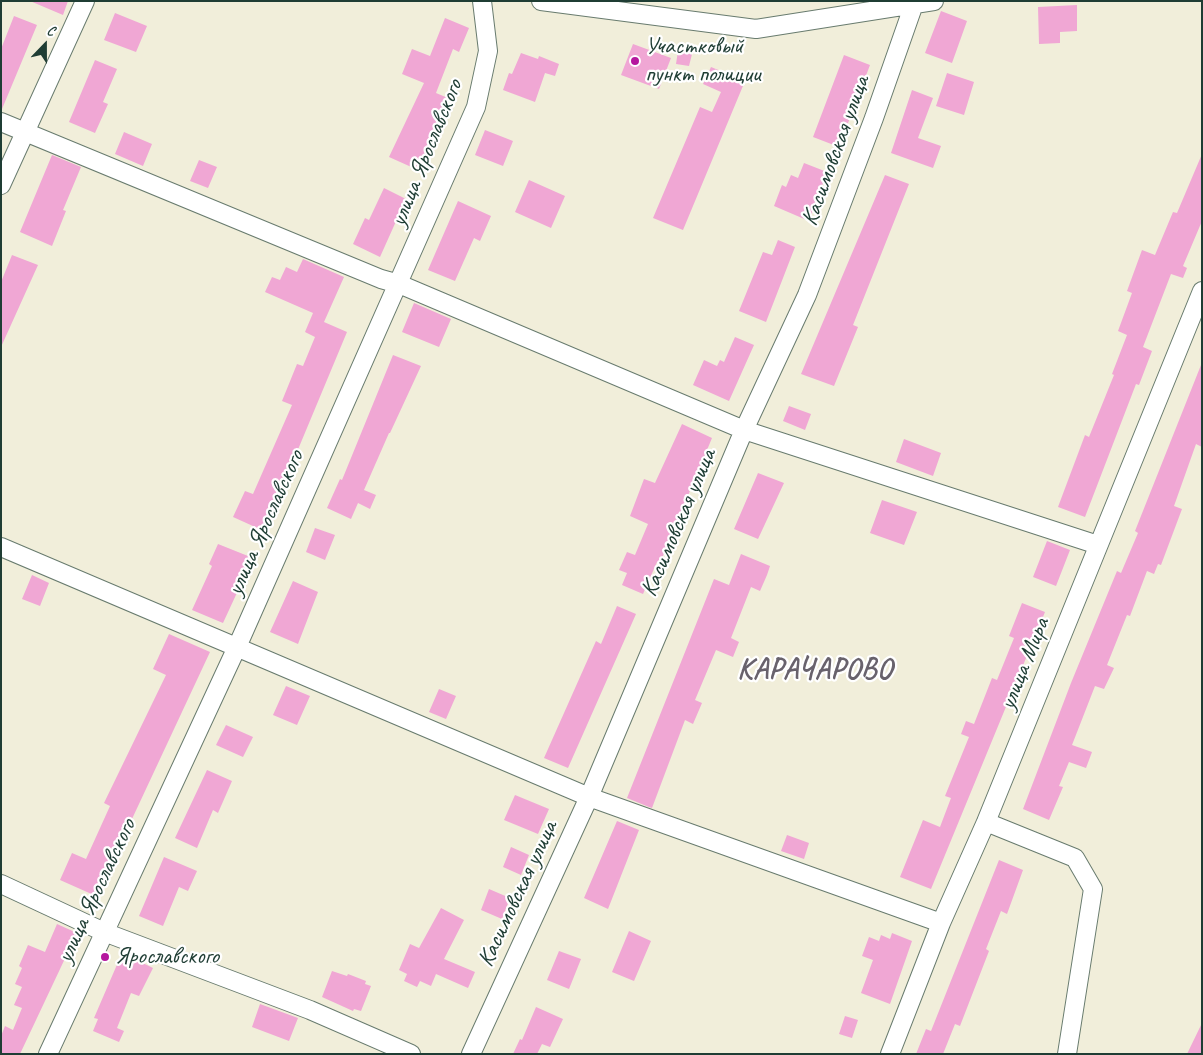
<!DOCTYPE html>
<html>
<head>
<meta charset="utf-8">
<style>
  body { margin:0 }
  #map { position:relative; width:1203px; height:1055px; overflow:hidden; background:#f1eeda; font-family:Caveat,sans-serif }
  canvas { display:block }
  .frame { position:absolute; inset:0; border:2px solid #1f3d34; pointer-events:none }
  .north { position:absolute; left:20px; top:20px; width:50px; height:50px; -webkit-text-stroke:4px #fff; paint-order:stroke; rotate:22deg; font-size:14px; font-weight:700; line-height:20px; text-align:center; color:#1f3d34 }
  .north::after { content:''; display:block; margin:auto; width:18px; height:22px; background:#1f3d34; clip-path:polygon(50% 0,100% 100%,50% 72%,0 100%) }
</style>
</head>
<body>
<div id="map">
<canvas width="1203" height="1055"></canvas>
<div class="frame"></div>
<div class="north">С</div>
</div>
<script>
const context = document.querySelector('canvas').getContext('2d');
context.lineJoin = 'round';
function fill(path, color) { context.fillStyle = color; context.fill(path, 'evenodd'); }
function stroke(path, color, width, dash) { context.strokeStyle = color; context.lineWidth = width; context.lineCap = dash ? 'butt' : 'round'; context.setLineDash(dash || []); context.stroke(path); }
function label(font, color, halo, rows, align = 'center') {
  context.font = font + ' Caveat,sans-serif'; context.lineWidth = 4.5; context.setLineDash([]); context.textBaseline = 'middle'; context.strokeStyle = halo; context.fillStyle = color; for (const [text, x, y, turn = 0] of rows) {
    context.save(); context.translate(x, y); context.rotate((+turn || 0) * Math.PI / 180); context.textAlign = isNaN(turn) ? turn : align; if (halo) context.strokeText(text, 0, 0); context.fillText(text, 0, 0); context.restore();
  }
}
const building = new Path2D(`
  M 30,1 L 68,1 L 63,15 Z
  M 1077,5 L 1077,31 L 1060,32 L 1060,43 L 1039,44 L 1038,7 Z
  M 941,11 L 967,21 L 952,63 L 925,53 Z
  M 115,13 L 147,26 L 136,52 L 104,40 Z
  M 14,16 L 37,25 L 2,109 L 1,49 Z
  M 445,18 L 469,28 L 459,52 L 453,49 L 436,93 L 448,98 L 418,170 L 389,157 L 424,83 L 402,74 L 412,49 L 430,56 Z
  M 633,44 L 671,58 L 659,89 L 621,75 Z
  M 678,51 L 692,54 L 689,66 L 676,64 Z
  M 521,53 L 538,59 L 539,56 L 559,64 L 555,76 L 545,73 L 535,102 L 503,90 L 509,73 L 512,74 Z
  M 844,55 L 870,65 L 839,147 L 813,137 Z
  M 95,60 L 117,69 L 103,102 L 108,104 L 95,133 L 69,122 Z
  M 711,67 L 745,81 L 683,230 L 653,218 L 700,107 L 712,112 L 721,92 L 703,84 Z
  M 947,73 L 974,82 L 964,115 L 936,106 Z
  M 912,90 L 933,98 L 918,138 L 941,146 L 933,168 L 891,153 Z
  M 485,130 L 513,141 L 503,166 L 475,155 Z
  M 124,132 L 152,144 L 143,166 L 115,154 Z
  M 1202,154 L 1202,221 L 1183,266 L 1187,268 L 1183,278 L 1171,274 L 1143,347 L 1152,351 L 1139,385 L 1136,384 L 1085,517 L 1058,507 L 1085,435 L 1089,437 L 1114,375 L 1112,374 L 1127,335 L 1118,331 L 1132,293 L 1127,291 L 1142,250 L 1155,255 L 1173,212 L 1177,213 Z
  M 52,155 L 81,167 L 63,210 L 66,211 L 52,246 L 20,232 Z
  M 199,160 L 217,167 L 208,188 L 190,181 Z
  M 804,163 L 827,172 L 809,221 L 774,206 L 782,185 L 786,187 L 791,175 L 798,178 Z
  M 885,175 L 909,184 L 853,325 L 858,327 L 834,386 L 801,374 Z
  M 529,180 L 565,196 L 551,228 L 515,212 Z
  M 384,188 L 406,199 L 380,257 L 353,244 L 365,218 L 369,220 Z
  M 458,201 L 491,216 L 480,241 L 474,238 L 455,281 L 428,270 Z
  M 778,240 L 795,247 L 766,322 L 739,311 L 763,252 L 772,255 Z
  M 12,255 L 38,265 L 1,347 L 1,282 Z
  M 303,259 L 344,277 L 324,322 L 347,332 L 264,531 L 233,517 L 245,491 L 253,494 L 292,405 L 282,401 L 297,364 L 303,366 L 315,337 L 305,332 L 313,313 L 265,292 L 272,277 L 280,280 L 286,267 L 297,272 Z
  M 414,303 L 451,319 L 439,347 L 402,332 Z
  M 735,337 L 754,345 L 729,401 L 693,385 L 704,360 L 717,366 L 720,360 L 724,362 Z
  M 393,355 L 421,366 L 390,433 L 389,433 L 364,490 L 376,495 L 370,509 L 358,503 L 351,519 L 327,508 L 340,479 L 342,480 Z
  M 1201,365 L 1202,447 L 1196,444 L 1174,506 L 1182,509 L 1161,565 L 1158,564 L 1154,574 L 1147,571 L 1130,616 L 1127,615 L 1107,665 L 1114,668 L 1104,689 L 1095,686 L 1072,745 L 1092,752 L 1086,768 L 1069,762 L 1059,786 L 1063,787 L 1049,820 L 1023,809 L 1071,683 L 1117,571 L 1121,573 L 1138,533 L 1135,531 Z
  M 789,406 L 811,414 L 805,430 L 783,421 Z
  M 682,424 L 712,438 L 660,563 L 657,562 L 643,594 L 622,585 L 627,573 L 619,570 L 627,552 L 635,555 L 648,524 L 630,516 L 644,479 L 655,483 Z
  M 904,439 L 941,453 L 933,476 L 896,462 Z
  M 758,473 L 784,483 L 758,539 L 734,529 Z
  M 882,500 L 917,512 L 904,545 L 870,533 Z
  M 315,528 L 335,535 L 325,560 L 306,552 Z
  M 1047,541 L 1070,550 L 1056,586 L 1033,577 Z
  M 218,544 L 253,558 L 223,623 L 192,610 L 212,566 L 209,564 Z
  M 741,554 L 770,566 L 767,575 L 760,591 L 751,587 L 731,638 L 739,642 L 733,657 L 716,650 L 695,700 L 702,703 L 693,724 L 685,720 L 652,808 L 649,807 L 627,798 L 714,579 L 729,585 Z
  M 32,575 L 49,583 L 40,606 L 22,599 Z
  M 293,581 L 318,592 L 298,644 L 270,632 Z
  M 1022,603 L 1045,612 L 931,889 L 900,877 L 923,820 L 940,827 L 951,798 L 945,796 L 969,737 L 961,734 L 966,721 L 974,724 L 992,678 L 997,680 L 1014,638 L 1009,636 Z
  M 617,606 L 636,614 L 568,768 L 544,758 L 596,641 L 601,644 Z
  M 169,634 L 210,652 L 96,896 L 60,880 L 72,853 L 86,859 L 110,806 L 104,803 L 166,675 L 153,669 Z
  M 286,686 L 310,696 L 297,725 L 273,715 Z
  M 439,689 L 456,696 L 446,719 L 429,712 Z
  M 226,725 L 253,737 L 243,757 L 216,745 Z
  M 207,770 L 232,781 L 218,813 L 213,810 L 197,848 L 175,838 Z
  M 515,795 L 549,809 L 538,834 L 504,820 Z
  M 617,821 L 639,830 L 608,909 L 584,898 Z
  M 787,835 L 809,843 L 804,859 L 781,851 Z
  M 511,847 L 529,855 L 521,875 L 503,867 Z
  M 164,857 L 197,871 L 188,891 L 179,887 L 163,926 L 139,916 Z
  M 999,860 L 1023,870 L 1007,914 L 1001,911 L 986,949 L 989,951 L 960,1026 L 955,1024 L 943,1054 L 916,1054 L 926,1029 L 931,1031 Z
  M 489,889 L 510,898 L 502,919 L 481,910 Z
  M 441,908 L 464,920 L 444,959 L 475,972 L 468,988 L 436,974 L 431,986 L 420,981 L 417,987 L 404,981 L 407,974 L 399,970 L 410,944 L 419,948 Z
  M 57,924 L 77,933 L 20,1054 L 1,1054 L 1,1036 L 5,1026 L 13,1030 L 22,1008 L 14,1005 L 22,987 L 15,984 L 22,968 L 19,966 L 28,945 L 45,952 Z
  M 629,931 L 651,941 L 634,981 L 612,972 Z
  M 892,933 L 912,941 L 890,1004 L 861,993 L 873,960 L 862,956 L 869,937 L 879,941 L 881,935 L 890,939 Z
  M 559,951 L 581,959 L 569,989 L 547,980 Z
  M 122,953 L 153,968 L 139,996 L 131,993 L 117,1028 L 124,1031 L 119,1042 L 93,1031 L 98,1019 L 94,1018 Z
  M 332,971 L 347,976 L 348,974 L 366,981 L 365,984 L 371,986 L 361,1011 L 354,1009 L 353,1011 L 322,997 Z
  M 260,1004 L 298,1018 L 289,1041 L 252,1027 Z
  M 536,1007 L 563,1019 L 550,1047 L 542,1044 L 537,1054 L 513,1054 L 520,1039 L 522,1040 Z
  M 845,1016 L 858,1020 L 852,1038 L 839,1034 Z
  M 1202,1023 L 1202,1054 L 1187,1054 Z`);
const minor = new Path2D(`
  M 541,1 L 756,29 L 934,1
  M 1,122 L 381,279 L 399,284 L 744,430 L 1098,545
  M 1,185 L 85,1
  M 1,547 L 589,797 L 941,923
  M 986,822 L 1075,858 L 1093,889 L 1067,1054
  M 1,884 L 104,932 L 310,1010 L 411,1054
  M 48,1054 L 237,647 L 476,107 L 488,51 L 482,1
  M 471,1054 L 589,797 L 744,430 L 807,295 L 874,118 L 914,4
  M 890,1054 L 941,923 L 986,822 L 1202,291`);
const markers = [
  [635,61,5,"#b5179e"],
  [105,957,5,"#b5179e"]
];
const poiNames = [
  ["Участковый",645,47],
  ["пункт полиции",645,75],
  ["Ярославского",115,957]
];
const streetNames = [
  ["Касимовская улица",836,151,-70],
  ["улица Ярославского",427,153,-68],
  ["улица Ярославского",266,523,-66],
  ["Касимовская улица",679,523,-67],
  ["улица Мира",1025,664,-68],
  ["улица Ярославского",97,891,-65],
  ["Касимовская улица",518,894,-65]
];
const districtNames = [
  ["КАРАЧАРОВО",815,670]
];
fill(building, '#f0a7d4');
stroke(minor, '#687b6e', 20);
stroke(minor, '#fff', 18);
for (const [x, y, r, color] of markers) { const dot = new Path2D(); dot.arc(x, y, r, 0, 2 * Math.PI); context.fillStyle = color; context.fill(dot); stroke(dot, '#fff', 2); }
label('24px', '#1f3d34', '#fff', poiNames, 'left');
label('24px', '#1f3d34', '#fff', streetNames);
context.letterSpacing = '1px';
label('bold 29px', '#68626c', '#fff', districtNames);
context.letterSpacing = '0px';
</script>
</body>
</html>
